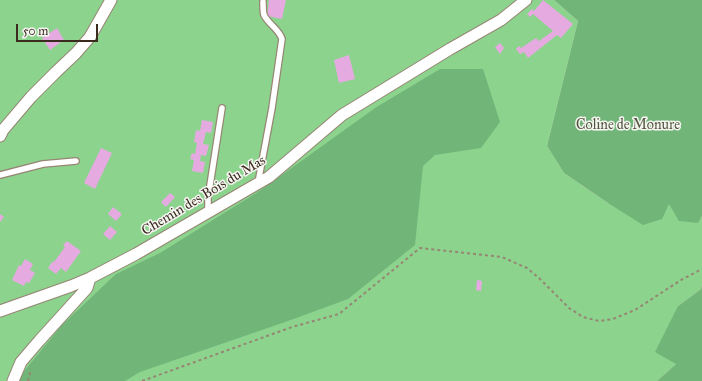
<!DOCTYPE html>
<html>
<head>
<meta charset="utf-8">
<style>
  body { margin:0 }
  #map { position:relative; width:702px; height:381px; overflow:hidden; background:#f2e2c8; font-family:"IM FELL Great Primer",serif }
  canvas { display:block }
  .scale { position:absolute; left:16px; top:24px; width:82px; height:18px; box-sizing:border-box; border:2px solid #3b2a1e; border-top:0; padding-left:5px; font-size:12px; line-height:14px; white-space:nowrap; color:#3b2a1e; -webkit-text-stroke:3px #f6f6f2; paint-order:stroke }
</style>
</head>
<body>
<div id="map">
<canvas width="702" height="381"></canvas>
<div class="scale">50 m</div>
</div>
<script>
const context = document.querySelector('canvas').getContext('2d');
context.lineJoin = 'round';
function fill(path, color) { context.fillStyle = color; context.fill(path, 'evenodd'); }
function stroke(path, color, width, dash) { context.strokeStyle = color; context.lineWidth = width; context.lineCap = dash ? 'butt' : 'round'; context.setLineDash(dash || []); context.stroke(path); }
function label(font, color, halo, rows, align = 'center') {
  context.font = font + ' "IM FELL Great Primer",serif'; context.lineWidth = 3; context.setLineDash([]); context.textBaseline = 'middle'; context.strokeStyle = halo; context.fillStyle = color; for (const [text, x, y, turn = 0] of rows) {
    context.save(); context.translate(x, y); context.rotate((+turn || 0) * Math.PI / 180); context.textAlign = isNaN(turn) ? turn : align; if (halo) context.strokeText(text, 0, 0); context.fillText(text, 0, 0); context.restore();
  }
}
const green = new Path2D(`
  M 0,0 L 554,0 L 578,21 L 547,146 L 564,173 L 608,203 L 669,203 L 697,223 L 702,216 L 702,285 L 701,289 L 678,306 L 676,364 L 657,381 L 0,381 Z`);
const forest = new Path2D(`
  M 554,0 L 702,0 L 702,216 L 698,223 L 679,221 L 669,204 L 662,219 L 643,225 L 608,203 L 564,173 L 547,146 L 578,21 Z
  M 440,69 L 483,69 L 500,122 L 481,148 L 435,155 L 423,166 L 415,245 L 348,299 L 288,321 L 140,372 L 125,381 L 16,381 L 62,325 L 116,274 L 160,253 L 261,190 L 375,108 Z
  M 702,285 L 702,381 L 657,381 L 676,364 L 655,352 L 678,306 L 701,289 Z`);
const building = new Path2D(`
  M 269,0 L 286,0 L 282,19 L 267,16 Z
  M 543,0 L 573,24 L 561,38 L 557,35 L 528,58 L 524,52 L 520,54 L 516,49 L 519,46 L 521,48 L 536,38 L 539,41 L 553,31 L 533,14 L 530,17 L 527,14 L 532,9 L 534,11 Z
  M 57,28 L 64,40 L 50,50 L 42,38 Z
  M 500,43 L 504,48 L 500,54 L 495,47 Z
  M 349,55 L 355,79 L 339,83 L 334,60 Z
  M 202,120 L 213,122 L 211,133 L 206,132 L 203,144 L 209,145 L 206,156 L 201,155 L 200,161 L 205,162 L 203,173 L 192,171 L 194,160 L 190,159 L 192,153 L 195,154 L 197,143 L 194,142 L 196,130 L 200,131 Z
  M 101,148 L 112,153 L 95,189 L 84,183 Z
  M 170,193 L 175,197 L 166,207 L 161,202 Z
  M 113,207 L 122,214 L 116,221 L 108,214 Z
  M 0,214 L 4,217 L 0,222 Z
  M 110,226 L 117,232 L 110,240 L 103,234 Z
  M 67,241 L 81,251 L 66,272 L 61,268 L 56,274 L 48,268 L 53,261 L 54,262 L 65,247 L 63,245 Z
  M 25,259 L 33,264 L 30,270 L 35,273 L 29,283 L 26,282 L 24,286 L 12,280 L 19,265 L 21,266 Z
  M 477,280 L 482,281 L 481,291 L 476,290 Z`);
const path = new Path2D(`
  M 28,381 L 31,369
  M 142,381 L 292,327 L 339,314 L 420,248 L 502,257 L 527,268 L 540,279 L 569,308 L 583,317 L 599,321 L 613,319 L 635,310 L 681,280 L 702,269`);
const lane = new Path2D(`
  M 0,175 L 43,164 L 76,161
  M 258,183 L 272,108 L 282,39 C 279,29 269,25 264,15 C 263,12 263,6 263,2
  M 208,212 L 208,198 L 222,108`);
const street = new Path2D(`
  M 0,136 L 3,130 L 31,97 L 56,72 L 76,53 L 90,37 L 111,0
  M 0,311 L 71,286 L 90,278 L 136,254 L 269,177 L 342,115 L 450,49 L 501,20 L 526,0
  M 13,381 L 21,362 L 39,341 L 87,288 L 90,278`);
const parkNames = [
  ["Coline de Monure",628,126]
];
const streetNames = [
  ["Chemin des Bois du Mas",204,196,-31]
];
fill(green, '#8cd38e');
fill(forest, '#71b579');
fill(building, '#e5abe0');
stroke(lane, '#968673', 8);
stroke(street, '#968673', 13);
stroke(path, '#968673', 2, [3, 3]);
stroke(lane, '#fff', 5.5);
stroke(street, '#fff', 11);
label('14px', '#4f543a', '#f6f6f2', parkNames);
label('14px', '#3b2a1e', '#f6f6f2', streetNames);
</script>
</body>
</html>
